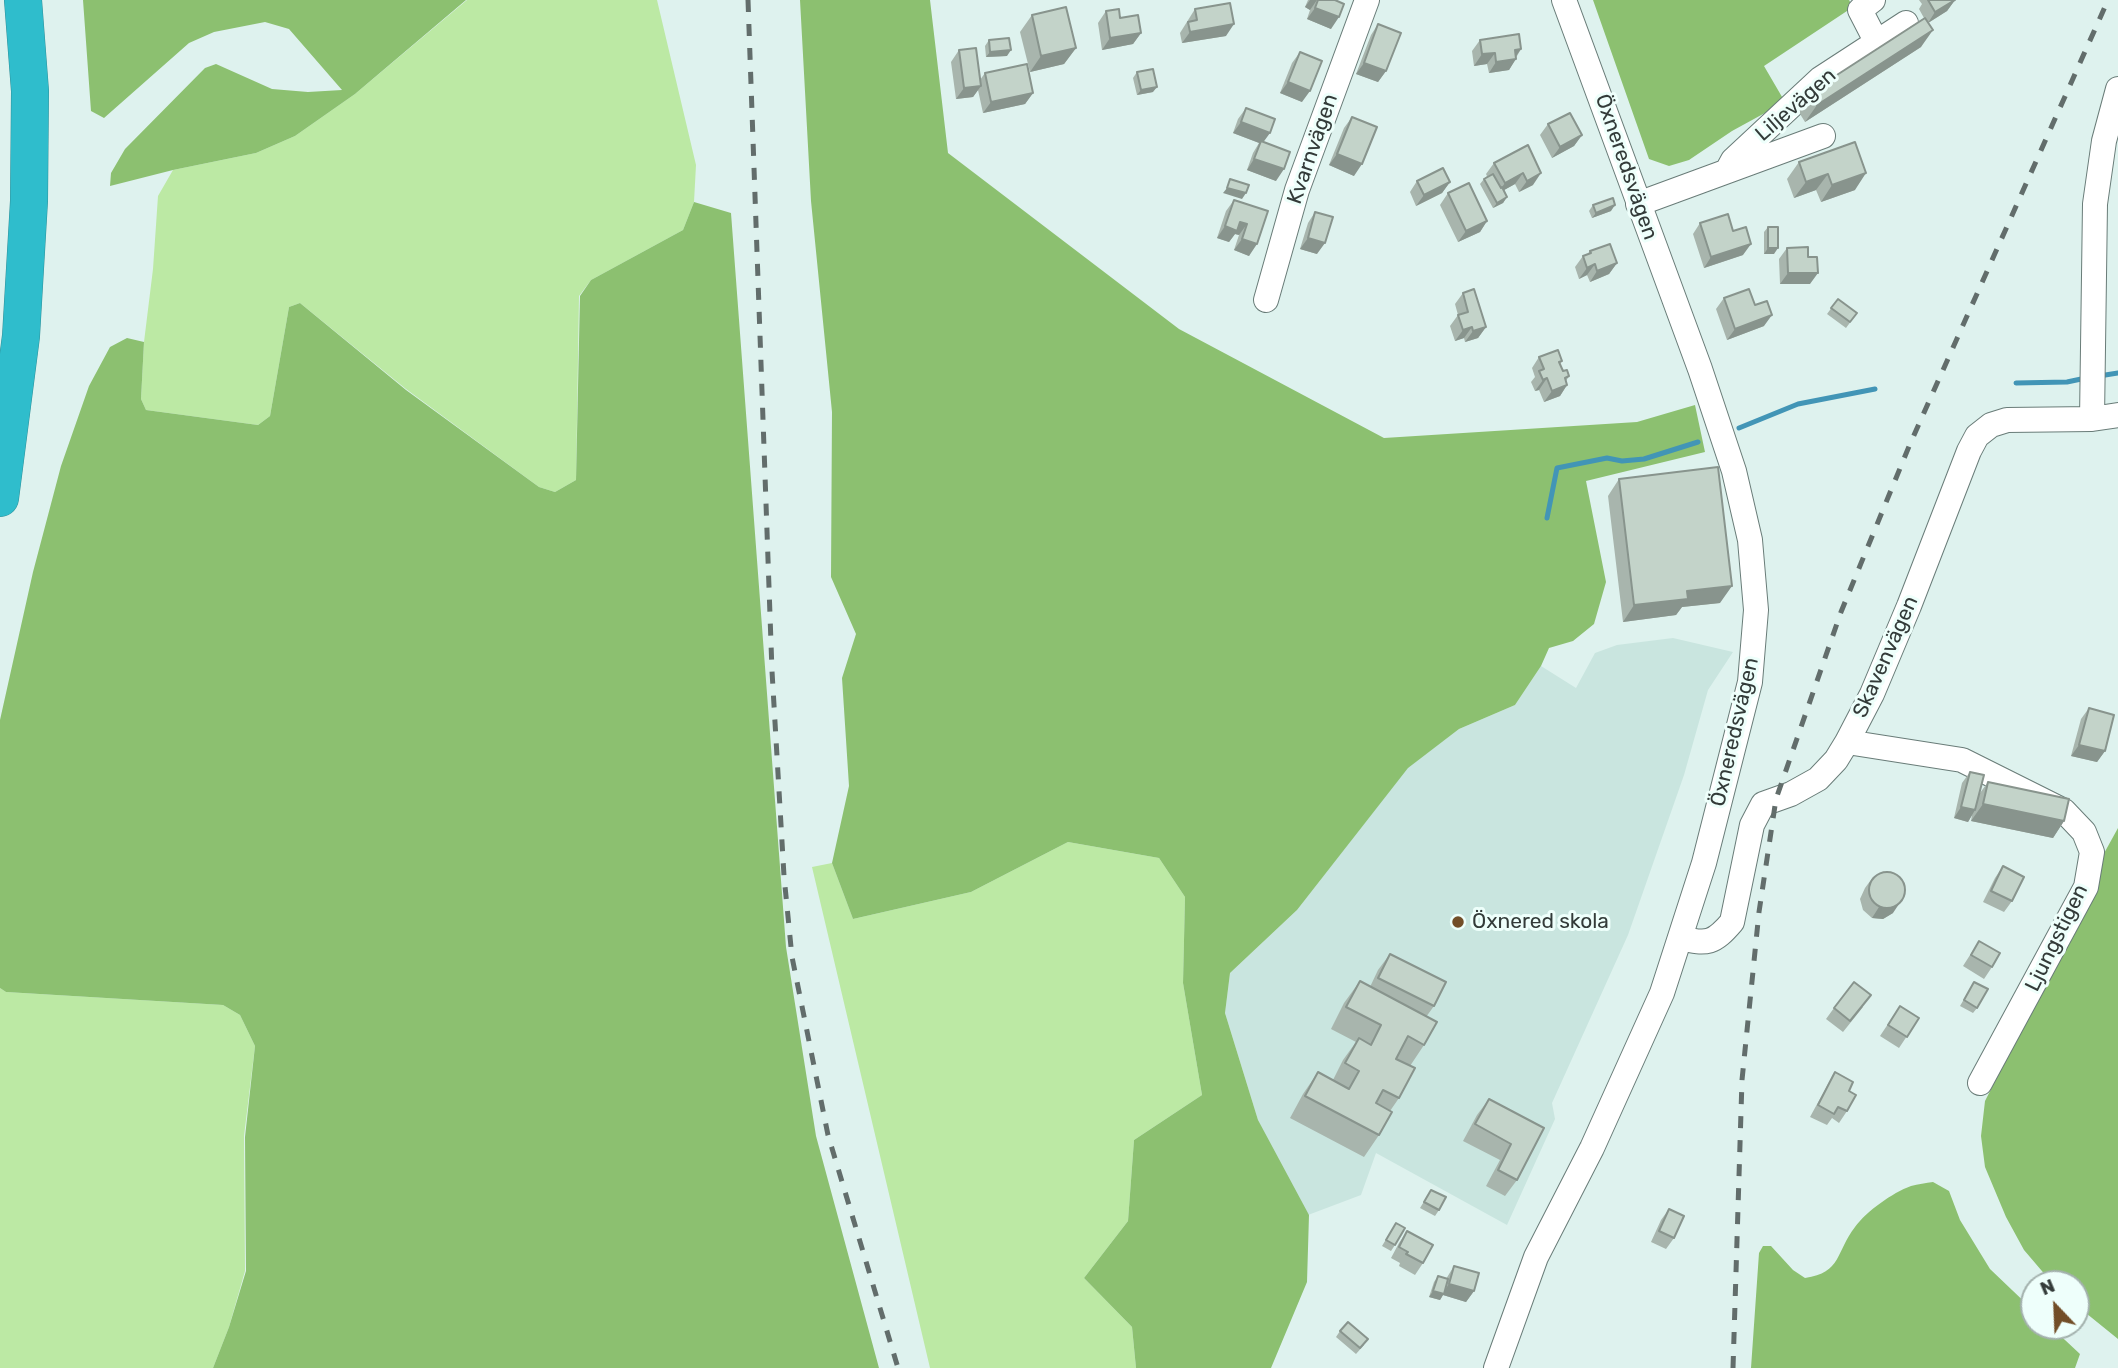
<!DOCTYPE html>
<html>
<head>
<meta charset="utf-8">
<style>
  body { margin:0 }
  #map { position:relative; width:2118px; height:1368px; overflow:hidden; background:#def2ee; font-family:Rubik,sans-serif }
  canvas { display:block }
  .north { position:absolute; left:2020px; top:1270px; width:70px; height:70px; box-sizing:border-box; background:#eefffb; border:2px solid #a3b1ad; border-radius:50%; rotate:337deg; font-size:19px; font-weight:700; line-height:28px; text-align:center; color:#333b39 }
  .north::after { content:''; display:block; margin:auto; width:24px; height:32px; background:#724e28; clip-path:polygon(50% 0,100% 100%,50% 72%,0 100%) }
</style>
</head>
<body>
<div id="map">
<canvas width="2118" height="1368"></canvas>
<div class="north">N</div>
</div>
<script>
const context = document.querySelector('canvas').getContext('2d');
context.lineJoin = 'round';
function fill(path, color) { context.fillStyle = color; context.fill(path, 'evenodd'); }
function stroke(path, color, width, dash) { context.strokeStyle = color; context.lineWidth = width; context.lineCap = dash ? 'butt' : 'round'; context.setLineDash(dash || []); context.stroke(path); }
function label(font, color, halo, rows, align = 'center') {
  context.font = font + ' Rubik,sans-serif'; context.lineWidth = 6; context.setLineDash([]); context.textBaseline = 'middle'; context.strokeStyle = halo; context.fillStyle = color; for (const [text, x, y, turn = 0] of rows) {
    context.save(); context.translate(x, y); context.rotate((+turn || 0) * Math.PI / 180); context.textAlign = isNaN(turn) ? turn : align; if (halo) context.strokeText(text, 0, 0); context.fillText(text, 0, 0); context.restore();
  }
}
const built = new Path2D(`
  M 1673,638 L 1733,652 L 1708,690 L 1684,775 L 1628,935 L 1552,1103 L 1555,1119 L 1507,1225 L 1376,1153 L 1361,1195 L 1308,1215 L 1283,1188 L 1258,1120 L 1225,1013 L 1230,973 L 1297,910 L 1408,767 L 1459,729 L 1515,705 L 1541,666 L 1576,688 L 1595,653 L 1617,645 Z`);
const green = new Path2D(`
  M 467,0 L 657,0 L 696,165 L 694,202 L 683,230 L 591,280 L 579,296 L 576,480 L 555,492 L 539,487 L 406,389 L 300,303 L 289,307 L 270,416 L 258,425 L 146,410 L 141,399 L 144,342 L 153,269 L 158,196 L 173,170 L 256,153 L 295,136 L 355,94 Z
  M 1068,842 L 1159,858 L 1185,897 L 1183,983 L 1202,1095 L 1134,1140 L 1128,1221 L 1084,1278 L 1132,1327 L 1136,1368 L 930,1368 L 812,867 L 832,863 L 853,919 L 971,892 Z
  M 0,988 L 6,992 L 223,1005 L 240,1015 L 255,1046 L 244,1136 L 245,1271 L 229,1327 L 213,1368 L 0,1368 Z`);
const forest = new Path2D(`
  M 83,0 L 466,0 L 355,94 L 295,136 L 256,153 L 173,170 L 110,186 L 111,173 L 125,149 L 205,68 L 216,64 L 272,89 L 308,92 L 342,90 L 289,29 L 265,22 L 214,32 L 189,43 L 104,118 L 91,111 Z
  M 800,0 L 930,0 L 948,153 L 1179,329 L 1384,438 L 1637,422 L 1695,405 L 1705,452 L 1586,481 L 1606,582 L 1594,624 L 1573,641 L 1549,648 L 1541,666 L 1515,705 L 1459,729 L 1408,768 L 1297,910 L 1230,973 L 1225,1013 L 1258,1120 L 1309,1215 L 1307,1282 L 1271,1368 L 1136,1368 L 1132,1327 L 1084,1278 L 1128,1221 L 1134,1140 L 1202,1095 L 1183,983 L 1185,897 L 1159,858 L 1068,842 L 971,892 L 853,919 L 832,863 L 849,786 L 842,678 L 856,634 L 831,577 L 832,412 L 811,201 Z
  M 1593,0 L 1849,0 L 1853,7 L 1764,66 L 1785,102 L 1732,131 L 1689,160 L 1669,166 L 1649,159 Z
  M 694,202 L 731,213 L 786,947 L 816,1136 L 879,1368 L 213,1368 L 229,1327 L 246,1271 L 245,1137 L 255,1046 L 240,1015 L 223,1005 L 6,992 L 0,988 L 0,720 L 33,572 L 61,466 L 89,386 L 110,347 L 127,338 L 144,342 L 141,399 L 146,410 L 258,425 L 270,416 L 289,307 L 300,303 L 406,390 L 539,487 L 555,492 L 576,480 L 580,296 L 591,280 L 683,230 Z
  M 2118,828 L 2118,1339 L 2076,1305 L 2076,1284 L 2053,1284 L 2024,1250 L 2006,1217 L 1985,1167 L 1981,1136 L 1985,1101 L 2093,889 L 2102,857 Z
  M 1933,1182 L 1949,1191 L 1960,1220 L 1990,1269 L 2034,1311 L 2034,1326 L 2050,1326 L 2080,1354 L 2075,1368 L 1751,1368 L 1759,1253 L 1763,1246 L 1771,1246 L 1793,1270 L 1805,1278 C 1842,1273 1836,1251 1855,1227 C 1867,1211 1892,1193 1911,1186 C 1918,1184 1926,1183 1933,1182 Z`);
const stream = new Path2D(`
  M 2099,376 L 2118,373
  M 2016,383 L 2067,382 L 2086,378
  M 1739,428 L 1798,404 L 1875,389
  M 1547,518 L 1557,468 L 1607,458 L 1622,461 L 1644,459 L 1698,442`);
const minor = new Path2D(`
  M 1873,0 L 1860,10 L 1876,41
  M 1727,171 L 1733,160 L 1820,79 L 1906,23
  M 1638,204 L 1823,136
  M 1266,300 L 1297,190 L 1367,0
  M 2092,419 L 2095,204 L 2104,141 L 2118,89
  M 1847,742 L 1962,760 L 2064,811 L 2084,832 L 2092,852 L 2086,887 L 1980,1083
  M 1681,938 C 1707,945 1714,943 1732,922 L 1752,825 L 1763,804 L 1791,794 L 1818,779 L 1836,760 L 1847,742 L 1872,694 L 1909,606 L 1969,451 L 1977,436 L 1991,425 L 2007,420 L 2092,419 L 2118,415
  M 1496,1368 L 1536,1257 L 1592,1148 L 1662,993 L 1704,863 L 1750,682 L 1756,610 L 1750,540 L 1734,471 L 1700,369 L 1564,0`);
const highway = new Path2D(`
  M 0,498 L 21,336 L 29,201 L 30,91 L 23,0`);
const rail = new Path2D(`
  M 748,0 L 772,671 L 784,876 L 792,957 L 828,1135 L 898,1368
  M 1733,1368 L 1742,1080 L 1759,912 L 1776,799 L 1841,612 L 1910,444 L 2108,0`);
const wall = new Path2D(`
  M 1308,0 L 1335,0 L 1331,29 L 1307,19 L 1310,10 L 1305,7 Z
  M 1919,0 L 1955,0 L 1947,11 L 1928,23 L 1921,47 L 1805,122 L 1797,109 L 1809,93 L 1924,18 L 1919,9 L 1922,4 Z
  M 1195,9 L 1226,36 L 1182,43 L 1180,33 Z
  M 1106,11 L 1120,18 L 1141,33 L 1133,44 L 1102,50 L 1098,23 Z
  M 1032,15 L 1076,48 L 1064,64 L 1030,72 L 1020,32 Z
  M 1378,24 L 1386,71 L 1378,82 L 1356,74 L 1371,35 Z
  M 989,40 L 1007,56 L 986,57 L 985,46 Z
  M 1480,40 L 1521,49 L 1509,70 L 1489,73 L 1487,64 L 1474,66 L 1472,51 Z
  M 959,50 L 980,80 L 985,73 L 1033,93 L 1025,104 L 983,113 L 978,90 L 973,97 L 956,99 L 951,62 Z
  M 1300,52 L 1302,102 L 1280,93 L 1292,63 Z
  M 1137,72 L 1153,92 L 1137,95 L 1133,78 Z
  M 1246,108 L 1263,142 L 1276,181 L 1247,170 L 1253,153 L 1259,143 L 1233,133 L 1238,119 Z
  M 1352,117 L 1354,176 L 1329,165 L 1344,128 Z
  M 1548,124 L 1582,135 L 1574,146 L 1552,158 L 1540,135 Z
  M 1855,142 L 1855,190 L 1821,202 L 1816,190 L 1794,198 L 1787,179 L 1799,162 Z
  M 1528,145 L 1533,185 L 1519,192 L 1515,184 L 1504,190 L 1507,197 L 1503,203 L 1493,208 L 1480,184 L 1484,179 L 1487,176 L 1486,174 L 1494,163 Z
  M 1417,181 L 1450,182 L 1442,193 L 1416,206 L 1410,192 Z
  M 1448,193 L 1487,221 L 1480,232 L 1458,242 L 1440,205 Z
  M 1234,200 L 1268,211 L 1249,256 L 1234,250 L 1239,235 L 1235,234 L 1229,242 L 1217,238 L 1226,211 Z
  M 1593,205 L 1611,211 L 1592,218 L 1589,211 Z
  M 1315,212 L 1317,254 L 1300,249 L 1308,223 Z
  M 1700,223 L 1733,231 L 1743,255 L 1704,268 L 1693,234 Z
  M 1768,227 L 1774,254 L 1764,254 L 1764,232 Z
  M 1787,248 L 1810,284 L 1780,284 L 1779,259 Z
  M 1590,251 L 1617,263 L 1609,274 L 1590,282 L 1587,275 L 1579,279 L 1575,267 L 1583,256 L 1587,255 Z
  M 1463,293 L 1486,327 L 1478,338 L 1465,342 L 1464,338 L 1455,341 L 1450,326 L 1458,315 L 1455,304 Z
  M 1724,298 L 1755,305 L 1764,326 L 1727,340 L 1716,309 Z
  M 1838,299 L 1857,313 L 1846,328 L 1827,314 Z
  M 1539,357 L 1562,361 L 1560,364 L 1563,371 L 1569,376 L 1566,381 L 1567,385 L 1560,396 L 1544,402 L 1539,390 L 1535,391 L 1531,382 L 1535,377 L 1532,368 Z
  M 1619,479 L 1720,603 L 1682,607 L 1676,615 L 1623,622 L 1608,496 Z
  M 2089,708 L 2105,751 L 2097,762 L 2071,756 L 2081,719 Z
  M 1970,772 L 1980,793 L 1988,782 L 2064,821 L 2053,838 L 1971,821 L 1972,815 L 1968,822 L 1954,818 L 1962,783 Z
  M 2003,866 L 2012,901 L 2004,912 L 1983,902 L 1995,878 Z
  M 1873,877 L 1893,913 L 1883,919 L 1872,918 L 1863,910 L 1860,899 L 1865,888 Z
  M 1979,941 L 1992,967 L 1984,979 L 1963,966 Z
  M 1390,954 L 1434,1006 L 1426,1017 L 1424,1045 L 1410,1066 L 1399,1098 L 1390,1111 L 1379,1135 L 1364,1157 L 1290,1118 L 1303,1094 L 1318,1072 L 1333,1080 L 1343,1060 L 1356,1042 L 1331,1029 L 1344,1003 L 1360,981 L 1370,987 L 1378,970 Z
  M 1974,982 L 1977,1008 L 1973,1013 L 1960,1006 Z
  M 1900,1006 L 1919,1018 L 1899,1048 L 1880,1036 Z
  M 1863,1007 L 1843,1032 L 1826,1019 L 1834,1008 Z
  M 1835,1072 L 1849,1091 L 1847,1111 L 1839,1123 L 1832,1118 L 1827,1125 L 1810,1117 L 1828,1084 Z
  M 1489,1099 L 1544,1128 L 1517,1180 L 1505,1196 L 1486,1186 L 1500,1160 L 1463,1141 L 1477,1115 Z
  M 1431,1190 L 1439,1210 L 1435,1216 L 1420,1208 Z
  M 1669,1209 L 1674,1238 L 1666,1249 L 1651,1242 L 1661,1220 Z
  M 1396,1223 L 1395,1245 L 1391,1251 L 1382,1246 Z
  M 1407,1231 L 1423,1263 L 1415,1275 L 1399,1266 L 1400,1263 L 1391,1258 L 1399,1243 Z
  M 1454,1266 L 1474,1291 L 1466,1302 L 1443,1295 L 1440,1300 L 1429,1297 L 1434,1282 L 1438,1276 L 1446,1279 Z
  M 1340,1331 L 1364,1345 L 1356,1354 L 1336,1337 Z`);
const shadedWall = new Path2D(`
  M 1310,0 L 1317,0 L 1310,10 L 1305,7 Z
  M 1955,0 L 1947,11 L 1928,23 L 1935,12 Z
  M 1315,8 L 1339,17 L 1331,29 L 1307,19 Z
  M 1234,24 L 1226,36 L 1182,43 L 1190,32 Z
  M 1933,30 L 1921,47 L 1805,122 L 1817,105 Z
  M 1141,33 L 1133,44 L 1102,50 L 1110,38 Z
  M 1076,48 L 1064,64 L 1030,72 L 1041,56 Z
  M 1521,49 L 1514,59 L 1516,59 L 1509,70 L 1489,73 L 1496,62 L 1515,50 Z
  M 1011,50 L 1007,56 L 986,57 L 990,52 Z
  M 1495,53 L 1487,64 L 1474,66 L 1482,54 Z
  M 1364,63 L 1386,71 L 1378,82 L 1356,74 Z
  M 1288,82 L 1310,91 L 1302,102 L 1280,93 Z
  M 981,86 L 973,97 L 956,99 L 964,88 Z
  M 1157,87 L 1153,92 L 1137,95 L 1141,90 Z
  M 1033,93 L 1025,104 L 983,113 L 991,102 Z
  M 1241,122 L 1270,133 L 1262,144 L 1233,133 Z
  M 1582,135 L 1574,146 L 1552,158 L 1560,147 Z
  M 1337,154 L 1362,164 L 1354,176 L 1329,165 Z
  M 1254,159 L 1284,169 L 1276,181 L 1247,170 Z
  M 1523,173 L 1515,184 L 1497,194 L 1505,183 Z
  M 1541,173 L 1533,185 L 1519,192 L 1527,181 Z
  M 1866,173 L 1855,190 L 1821,202 L 1832,185 Z
  M 1828,174 L 1816,190 L 1794,198 L 1806,182 Z
  M 1450,182 L 1442,193 L 1416,206 L 1424,195 Z
  M 1227,188 L 1246,193 L 1242,199 L 1223,193 Z
  M 1507,197 L 1503,203 L 1493,208 L 1497,203 Z
  M 1615,205 L 1611,211 L 1592,218 L 1596,213 Z
  M 1487,221 L 1480,232 L 1458,242 L 1466,231 Z
  M 1240,222 L 1247,224 L 1239,235 L 1235,234 L 1229,242 L 1217,238 L 1225,226 Z
  M 1308,238 L 1325,243 L 1317,254 L 1300,249 Z
  M 1242,239 L 1257,244 L 1249,256 L 1234,250 Z
  M 1751,244 L 1743,255 L 1704,268 L 1711,257 Z
  M 1768,248 L 1778,248 L 1774,254 L 1764,254 Z
  M 1617,263 L 1609,274 L 1590,282 L 1597,271 Z
  M 1595,264 L 1587,275 L 1579,279 L 1587,268 Z
  M 1788,273 L 1818,273 L 1810,284 L 1780,284 Z
  M 1772,315 L 1764,326 L 1727,340 L 1735,329 Z
  M 1472,327 L 1464,338 L 1455,341 L 1463,330 Z
  M 1486,327 L 1478,338 L 1465,342 L 1473,331 Z
  M 1547,378 L 1539,390 L 1535,391 L 1543,380 Z
  M 1567,385 L 1560,396 L 1544,402 L 1552,391 Z
  M 1732,586 L 1720,603 L 1682,607 L 1676,615 L 1623,622 L 1634,605 L 1687,591 Z
  M 2079,745 L 2105,751 L 2097,762 L 2071,756 Z
  M 1983,804 L 2064,821 L 2053,838 L 1971,821 Z
  M 1961,807 L 1975,810 L 1968,822 L 1954,818 Z
  M 1901,901 L 1893,913 L 1883,919 L 1872,918 L 1879,907 Z
  M 1449,1284 L 1474,1291 L 1466,1302 L 1443,1295 L 1440,1300 L 1429,1297 L 1433,1291 L 1442,1294 Z`);
const building = new Path2D(`
  M 1318,0 L 1335,0 L 1344,4 L 1339,17 L 1315,8 Z
  M 1928,0 L 1955,0 L 1935,12 Z
  M 1230,3 L 1234,24 L 1190,32 L 1188,22 L 1197,20 L 1195,9 Z
  M 1066,7 L 1076,48 L 1041,56 L 1032,15 Z
  M 1119,9 L 1120,18 L 1138,15 L 1141,33 L 1110,38 L 1106,11 Z
  M 1925,18 L 1933,30 L 1817,105 L 1809,93 Z
  M 1378,24 L 1401,33 L 1386,71 L 1364,63 Z
  M 1519,34 L 1521,49 L 1515,50 L 1516,59 L 1496,62 L 1495,53 L 1482,54 L 1480,40 Z
  M 1009,38 L 1011,50 L 990,52 L 989,40 Z
  M 976,48 L 981,86 L 964,88 L 959,50 Z
  M 1300,52 L 1322,61 L 1310,91 L 1288,82 Z
  M 1027,64 L 1033,93 L 991,102 L 985,73 Z
  M 1153,69 L 1157,87 L 1141,90 L 1137,72 Z
  M 1246,108 L 1275,119 L 1270,133 L 1241,122 Z
  M 1570,113 L 1582,135 L 1560,147 L 1548,124 Z
  M 1352,117 L 1377,127 L 1362,164 L 1337,154 Z
  M 1261,141 L 1290,152 L 1284,169 L 1254,159 Z
  M 1855,142 L 1866,173 L 1832,185 L 1828,174 L 1806,182 L 1799,162 Z
  M 1528,145 L 1541,173 L 1527,181 L 1523,173 L 1505,183 L 1494,163 Z
  M 1443,168 L 1450,182 L 1424,195 L 1417,181 Z
  M 1493,174 L 1501,188 L 1502,187 L 1507,197 L 1497,203 L 1484,179 Z
  M 1230,179 L 1249,185 L 1246,193 L 1227,188 Z
  M 1469,183 L 1487,221 L 1466,231 L 1448,193 Z
  M 1613,198 L 1615,205 L 1596,213 L 1593,205 Z
  M 1234,200 L 1268,211 L 1257,244 L 1242,239 L 1247,224 L 1240,222 L 1237,231 L 1225,226 Z
  M 1315,212 L 1333,217 L 1325,243 L 1308,238 Z
  M 1728,214 L 1733,231 L 1746,227 L 1751,244 L 1711,257 L 1700,223 Z
  M 1768,227 L 1778,227 L 1778,248 L 1768,248 Z
  M 1610,244 L 1617,263 L 1597,271 L 1595,264 L 1587,268 L 1583,256 L 1591,253 L 1590,251 Z
  M 1808,247 L 1808,257 L 1817,257 L 1818,273 L 1788,273 L 1787,248 Z
  M 1474,289 L 1486,327 L 1473,331 L 1472,327 L 1463,330 L 1458,315 L 1468,312 L 1463,293 Z
  M 1749,289 L 1755,305 L 1767,301 L 1772,315 L 1735,329 L 1724,298 Z
  M 1838,299 L 1857,313 L 1850,322 L 1831,308 Z
  M 1558,350 L 1562,361 L 1559,362 L 1563,371 L 1567,370 L 1569,376 L 1565,378 L 1567,385 L 1552,391 L 1547,378 L 1543,380 L 1539,371 L 1544,369 L 1539,357 Z
  M 1718,467 L 1732,586 L 1687,591 L 1688,599 L 1634,605 L 1619,479 Z
  M 2089,708 L 2114,715 L 2105,751 L 2079,745 Z
  M 1970,772 L 1984,775 L 1975,810 L 1961,807 Z
  M 1988,782 L 2069,799 L 2064,821 L 1983,804 Z
  M 2003,866 L 2024,877 L 2012,901 L 1991,891 Z
  M1869 890a18 18 0 1 1 36 0a18 18 0 1 1-36 0Z
  M 1979,941 L 2000,953 L 1992,967 L 1971,955 Z
  M 1390,954 L 1446,982 L 1434,1006 L 1378,978 Z
  M 1360,981 L 1437,1022 L 1424,1045 L 1408,1036 L 1396,1059 L 1415,1068 L 1399,1098 L 1383,1090 L 1376,1103 L 1392,1112 L 1379,1135 L 1305,1096 L 1318,1072 L 1349,1089 L 1359,1071 L 1345,1063 L 1359,1038 L 1371,1045 L 1381,1025 L 1346,1007 Z
  M 1854,982 L 1871,995 L 1850,1021 L 1834,1008 Z
  M 1974,982 L 1988,989 L 1977,1008 L 1964,1000 Z
  M 1900,1006 L 1919,1018 L 1907,1037 L 1888,1025 Z
  M 1835,1072 L 1853,1082 L 1849,1091 L 1856,1095 L 1847,1111 L 1838,1107 L 1834,1114 L 1818,1105 Z
  M 1489,1099 L 1544,1128 L 1517,1180 L 1498,1170 L 1511,1144 L 1475,1124 Z
  M 1431,1190 L 1446,1197 L 1439,1210 L 1424,1202 Z
  M 1669,1209 L 1684,1216 L 1674,1238 L 1659,1231 Z
  M 1396,1223 L 1405,1228 L 1395,1245 L 1386,1240 Z
  M 1407,1231 L 1433,1245 L 1423,1263 L 1406,1254 L 1408,1252 L 1399,1247 Z
  M 1454,1266 L 1479,1273 L 1474,1291 L 1449,1284 Z
  M 1438,1276 L 1448,1279 L 1444,1294 L 1433,1291 Z
  M 1348,1322 L 1368,1339 L 1360,1348 L 1340,1331 Z`);
const markers = [
  [1458,922,7,"#724e28"]
];
const streetNames = [
  ["Liljevägen",1796,105,-41],
  ["Kvarnvägen",1313,149,-71],
  ["Öxneredsvägen",1626,167,71],
  ["Skavenvägen",1886,657,-66],
  ["Öxneredsvägen",1735,732,-77],
  ["Ljungstigen",2057,938,-64]
];
const poiNames = [
  ["Öxnered skola",1472,922]
];
fill(built, '#c9e5df');
fill(green, '#bce9a4');
fill(forest, '#8cc070');
stroke(stream, '#4295b6', 5);
stroke(minor, '#697c78', 26);
stroke(highway, '#309099', 38);
stroke(minor, '#fff', 24);
stroke(highway, '#2fbdcc', 37);
stroke(rail, '#626d6b', 5, [12, 12]);
fill(wall, '#a8b5ad');
fill(shadedWall, '#88948d');
fill(building, '#c3d3c9');
stroke(building, '#88948d', 2);
for (const [x, y, r, color] of markers) { const dot = new Path2D(); dot.arc(x, y, r, 0, 2 * Math.PI); context.fillStyle = color; context.fill(dot); stroke(dot, '#eefffb', 2.5); }
label('21px', '#333b39', '#eefffb', streetNames);
label('21px', '#333b39', '#eefffb', poiNames, 'left');
</script>
</body>
</html>
